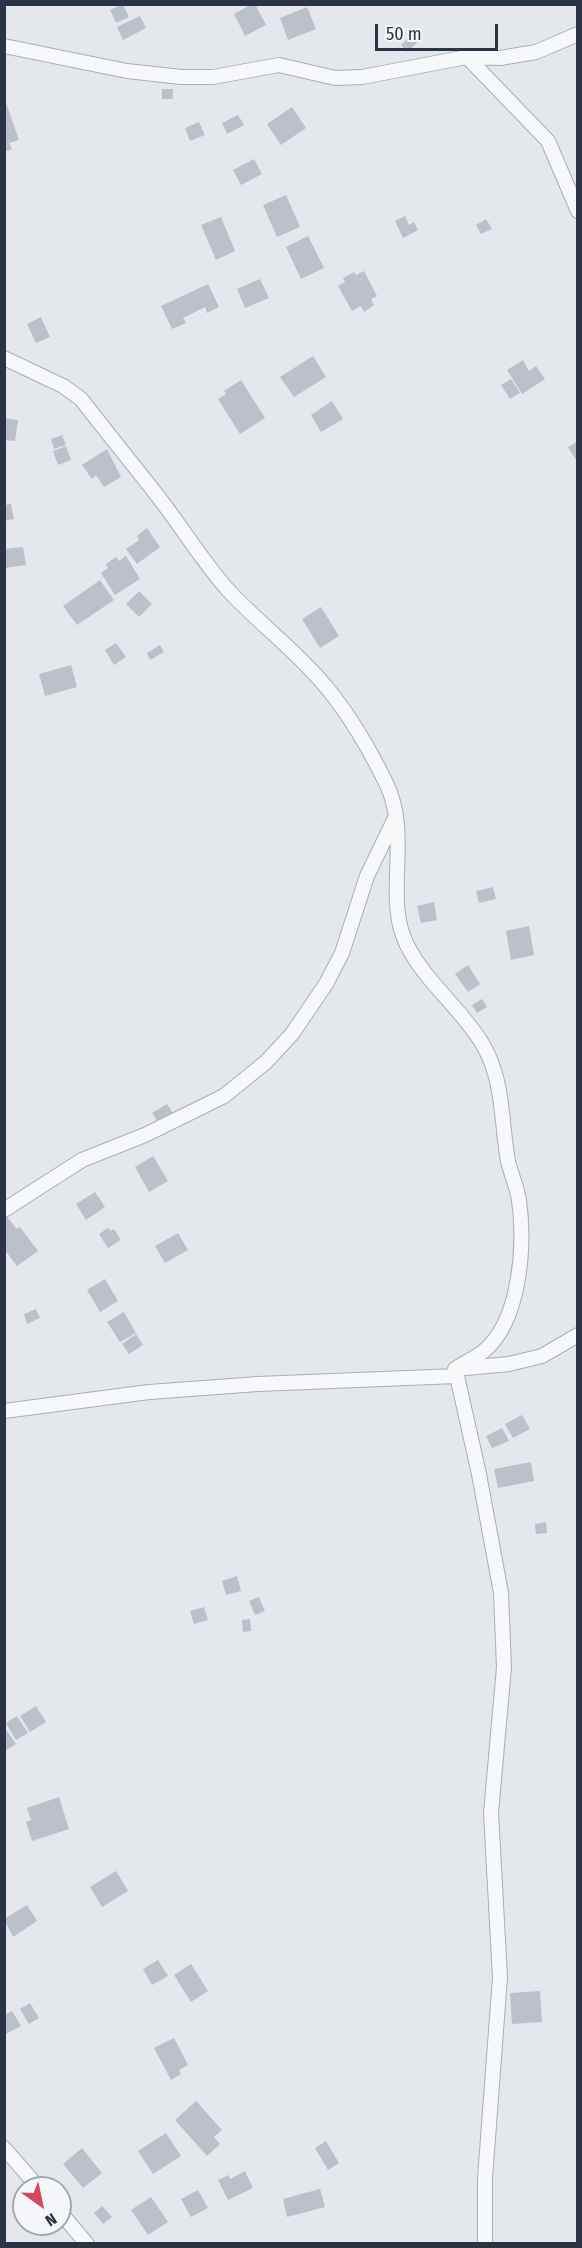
<!DOCTYPE html>
<html>
<head>
<meta charset="utf-8">
<style>
  body { margin:0 }
  #map { position:relative; width:582px; height:2248px; overflow:hidden; background:#e4e7ec; font-family:"Fira Sans Condensed",sans-serif }
  canvas { display:block }
  .frame { position:absolute; inset:0; border:6px solid #2b3445; pointer-events:none }
  .north { position:absolute; left:12px; top:2176px; width:60px; height:60px; box-sizing:border-box; background:#f4f6f9; border:2px solid #a4a8b1; border-radius:50%; rotate:147deg; font-size:16px; font-weight:700; line-height:24px; text-align:center; color:#2b3445 }
  .north::after { content:''; display:block; margin:auto; width:21px; height:27px; background:#d1495b; clip-path:polygon(50% 0,100% 100%,50% 72%,0 100%) }
  .scale { position:absolute; left:375px; top:24px; width:123px; height:27px; box-sizing:border-box; border:3px solid #2b3445; border-top:0; padding-left:8px; font-size:18px; line-height:21px; white-space:nowrap; color:#2b3445; -webkit-text-stroke:4px #f4f6f9; paint-order:stroke }
</style>
</head>
<body>
<div id="map">
<canvas width="582" height="2248"></canvas>
<div class="frame"></div>
<div class="north">N</div>
<div class="scale">50 m</div>
</div>
<script>
const context = document.querySelector('canvas').getContext('2d');
context.lineJoin = 'round';
function fill(path, color) { context.fillStyle = color; context.fill(path, 'evenodd'); }
function stroke(path, color, width, dash) { context.strokeStyle = color; context.lineWidth = width; context.lineCap = dash ? 'butt' : 'round'; context.setLineDash(dash || []); context.stroke(path); }
const building = new Path2D(`
  M 123,4 L 129,17 L 116,23 L 110,10 Z
  M 252,4 L 255,4 L 266,25 L 245,36 L 234,14 Z
  M 307,7 L 316,29 L 288,40 L 280,18 Z
  M 140,16 L 146,28 L 123,40 L 117,27 Z
  M 414,33 L 420,40 L 407,52 L 401,45 Z
  M 162,89 L 173,89 L 173,99 L 162,99 Z
  M 4,97 L 19,140 L 9,143 L 12,149 L 4,152 Z
  M 292,107 L 306,128 L 281,145 L 267,124 Z
  M 238,115 L 244,125 L 227,134 L 222,123 Z
  M 199,122 L 205,135 L 190,141 L 185,128 Z
  M 254,159 L 262,174 L 241,185 L 233,170 Z
  M 286,195 L 300,227 L 277,237 L 263,205 Z
  M 405,216 L 409,225 L 414,222 L 418,230 L 403,238 L 395,221 Z
  M 221,217 L 235,251 L 216,260 L 201,225 Z
  M 486,219 L 492,229 L 481,234 L 476,225 Z
  M 308,236 L 324,268 L 301,279 L 286,247 Z
  M 364,271 L 377,296 L 371,299 L 374,305 L 364,312 L 361,306 L 352,311 L 338,286 L 345,282 L 343,278 L 354,272 L 356,275 Z
  M 260,279 L 269,298 L 245,308 L 237,289 Z
  M 208,284 L 219,307 L 207,313 L 205,307 L 183,318 L 186,323 L 172,329 L 161,306 Z
  M 41,317 L 50,337 L 36,343 L 27,324 Z
  M 313,356 L 326,377 L 294,397 L 280,377 Z
  M 523,360 L 529,371 L 536,366 L 545,379 L 522,394 L 507,370 Z
  M 511,379 L 520,393 L 510,399 L 501,385 Z
  M 241,380 L 265,418 L 240,434 L 218,399 L 226,394 L 224,391 Z
  M 332,401 L 343,419 L 321,432 L 311,415 Z
  M 4,418 L 18,420 L 15,441 L 4,440 Z
  M 62,435 L 66,445 L 54,449 L 51,439 Z
  M 578,441 L 578,463 L 568,447 Z
  M 66,446 L 71,460 L 58,465 L 53,451 Z
  M 107,449 L 121,477 L 104,487 L 96,475 L 92,479 L 82,465 Z
  M 11,504 L 14,519 L 4,521 L 4,505 Z
  M 147,528 L 160,547 L 137,564 L 126,549 L 139,540 L 137,536 Z
  M 23,547 L 26,565 L 4,568 L 4,549 Z
  M 126,556 L 140,579 L 115,595 L 101,573 L 108,568 L 106,564 L 116,557 L 119,561 Z
  M 100,580 L 114,600 L 77,625 L 63,606 Z
  M 139,591 L 152,604 L 139,617 L 126,604 Z
  M 321,607 L 339,636 L 320,648 L 302,619 Z
  M 116,643 L 126,657 L 114,665 L 105,650 Z
  M 160,645 L 164,652 L 150,660 L 147,653 Z
  M 71,665 L 77,687 L 45,696 L 39,674 Z
  M 493,887 L 496,899 L 479,903 L 476,891 Z
  M 434,902 L 437,920 L 421,923 L 417,906 Z
  M 529,926 L 534,955 L 511,960 L 506,931 Z
  M 468,965 L 480,984 L 468,992 L 455,974 Z
  M 482,999 L 487,1007 L 477,1013 L 472,1005 Z
  M 167,1104 L 174,1115 L 159,1124 L 152,1113 Z
  M 153,1156 L 168,1181 L 149,1192 L 135,1167 Z
  M 95,1192 L 105,1207 L 86,1220 L 76,1204 Z
  M 7,1217 L 17,1229 L 20,1227 L 38,1251 L 17,1266 L 4,1249 L 4,1219 Z
  M 108,1228 L 111,1231 L 114,1229 L 121,1240 L 108,1248 L 99,1234 Z
  M 178,1233 L 188,1250 L 165,1263 L 155,1246 Z
  M 105,1279 L 118,1301 L 100,1312 L 87,1290 Z
  M 36,1309 L 40,1318 L 27,1324 L 24,1314 Z
  M 124,1312 L 136,1333 L 120,1342 L 107,1322 Z
  M 136,1334 L 143,1345 L 129,1354 L 122,1344 Z
  M 522,1415 L 530,1429 L 513,1438 L 505,1424 Z
  M 502,1428 L 509,1441 L 492,1448 L 486,1436 Z
  M 531,1462 L 534,1481 L 498,1488 L 494,1469 Z
  M 546,1522 L 547,1533 L 536,1534 L 535,1524 Z
  M 237,1576 L 241,1591 L 226,1595 L 222,1581 Z
  M 259,1597 L 265,1611 L 255,1615 L 249,1601 Z
  M 204,1607 L 208,1620 L 194,1624 L 190,1611 Z
  M 250,1619 L 251,1631 L 243,1632 L 242,1620 Z
  M 36,1706 L 46,1722 L 30,1732 L 20,1716 Z
  M 17,1716 L 28,1733 L 16,1740 L 6,1723 Z
  M 4,1727 L 16,1744 L 5,1751 L 4,1750 Z
  M 59,1797 L 69,1829 L 32,1841 L 26,1822 L 31,1820 L 27,1808 Z
  M 116,1871 L 128,1891 L 102,1907 L 90,1887 Z
  M 27,1905 L 37,1921 L 13,1937 L 4,1919 Z
  M 158,1960 L 168,1976 L 152,1985 L 143,1969 Z
  M 191,1964 L 208,1991 L 191,2002 L 174,1975 Z
  M 540,1991 L 542,2022 L 512,2024 L 510,1993 Z
  M 30,2003 L 39,2018 L 29,2024 L 20,2009 Z
  M 12,2011 L 21,2026 L 4,2035 L 4,2015 Z
  M 174,2038 L 188,2065 L 179,2070 L 181,2074 L 171,2080 L 154,2048 Z
  M 196,2101 L 222,2130 L 214,2137 L 220,2144 L 207,2156 L 175,2120 Z
  M 166,2133 L 181,2156 L 153,2174 L 138,2151 Z
  M 326,2141 L 339,2163 L 328,2170 L 315,2148 Z
  M 82,2148 L 102,2173 L 83,2188 L 63,2164 Z
  M 245,2171 L 253,2188 L 228,2200 L 218,2180 L 229,2175 L 230,2179 Z
  M 320,2189 L 325,2207 L 287,2217 L 283,2199 Z
  M 198,2190 L 208,2208 L 191,2217 L 181,2199 Z
  M 151,2197 L 168,2222 L 148,2235 L 131,2210 Z
  M 102,2206 L 112,2217 L 103,2224 L 94,2213 Z`);
const street = new Path2D(`
  M 4,46 L 127,71 L 181,77 L 213,77 L 279,65 L 335,78 L 362,77 L 467,57 L 500,58 L 536,52 L 578,34
  M 467,57 L 548,141 L 578,211
  M 4,358 L 63,386 L 81,399 C 108,434 136,468 163,503 C 184,531 204,563 228,590 C 252,616 281,639 306,665 C 339,697 366,742 386,783 C 412,835 383,898 407,945 C 426,983 462,1009 483,1045 C 504,1080 501,1123 508,1161 C 511,1174 517,1187 519,1200 C 525,1244 521,1320 484,1351 C 475,1358 464,1363 455,1369
  M 4,1210 L 82,1160 L 145,1135 L 224,1096 L 266,1062 L 292,1034 L 326,984 L 342,953 L 367,876 L 396,816
  M 457,1376 L 479,1474 L 501,1593 L 504,1667 L 491,1813 L 500,1977 L 485,2178 L 485,2244
  M 4,1411 L 149,1392 L 258,1384 L 457,1376 L 455,1369 L 509,1364 L 542,1356 L 578,1335
  M 4,2148 L 39,2188
  M 60,2212 L 87,2244`);
fill(building, '#bbc0ca');
stroke(street, '#a9aeb7', 16);
stroke(street, '#f7f8fa', 14);
</script>
</body>
</html>
